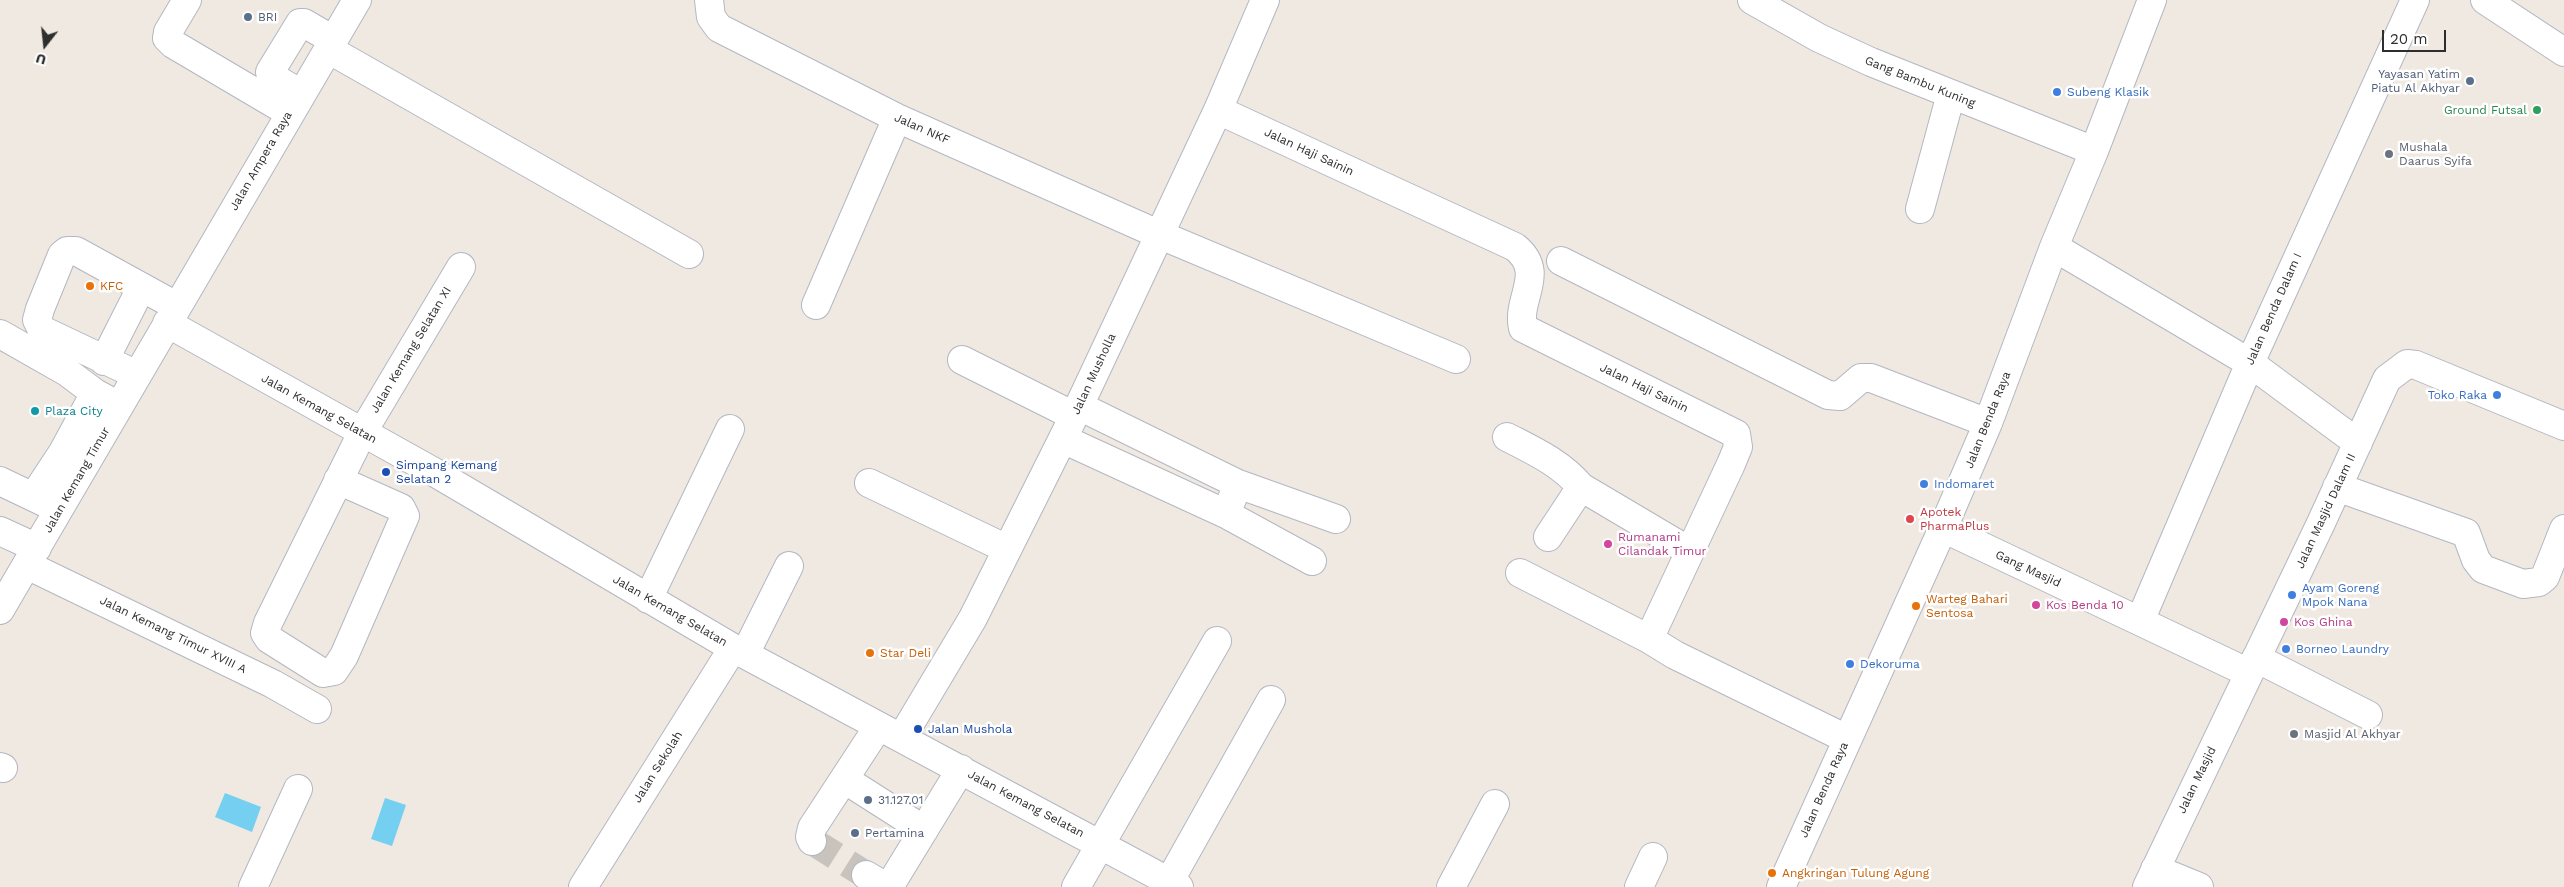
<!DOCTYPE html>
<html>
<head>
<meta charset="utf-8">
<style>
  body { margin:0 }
  #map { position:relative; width:2564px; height:887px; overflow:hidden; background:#efe9e1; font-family:"Work Sans",sans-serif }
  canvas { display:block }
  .north { position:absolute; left:20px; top:20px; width:50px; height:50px; -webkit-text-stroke:4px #fff; paint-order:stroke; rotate:196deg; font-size:14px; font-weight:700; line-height:20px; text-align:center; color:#2e2e2e }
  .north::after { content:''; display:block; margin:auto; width:18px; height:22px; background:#2e2e2e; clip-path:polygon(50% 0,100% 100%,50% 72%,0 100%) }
  .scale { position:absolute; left:2382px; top:30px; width:64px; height:22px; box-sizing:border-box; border:2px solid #2e2e2e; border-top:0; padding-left:6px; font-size:15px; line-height:18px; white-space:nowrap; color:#2e2e2e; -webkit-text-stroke:4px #fff; paint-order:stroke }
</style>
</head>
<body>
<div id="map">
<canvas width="2564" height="887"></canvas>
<div class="north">U</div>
<div class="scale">20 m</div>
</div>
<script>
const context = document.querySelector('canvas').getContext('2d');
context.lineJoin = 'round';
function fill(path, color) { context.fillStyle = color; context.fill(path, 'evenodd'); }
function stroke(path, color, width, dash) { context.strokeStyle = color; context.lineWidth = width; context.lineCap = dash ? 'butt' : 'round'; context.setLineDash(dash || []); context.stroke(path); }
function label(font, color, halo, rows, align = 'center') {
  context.font = font + ' "Work Sans",sans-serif'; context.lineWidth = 5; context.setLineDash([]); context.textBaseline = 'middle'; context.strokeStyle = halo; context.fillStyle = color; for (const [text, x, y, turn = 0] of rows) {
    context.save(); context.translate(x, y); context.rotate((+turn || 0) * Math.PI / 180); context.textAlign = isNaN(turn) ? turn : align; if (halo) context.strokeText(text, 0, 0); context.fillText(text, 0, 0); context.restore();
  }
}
const water = new Path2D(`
  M 225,793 L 261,807 L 252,832 L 215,817 Z
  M 385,798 L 406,805 L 392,846 L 371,839 Z`);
const minorTunnel = new Path2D(`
  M 812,841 L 866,875`);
const minor = new Path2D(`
  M 187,0 L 168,32 L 167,38 L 173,44 L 290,113
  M 709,0 L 711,17 L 719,28 L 897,118 L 1158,234 L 1456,359
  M 1752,0 L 1819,38 L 1871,62 L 2094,151
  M 2485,0 L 2564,52
  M 328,49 L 689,254
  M 301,94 L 271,76 L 270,72 L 300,23 L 304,23 L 333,40
  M 1218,110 L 1515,247 C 1547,273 1516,298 1523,328 L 1736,434 L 1738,447 L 1731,464 L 1649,639 L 1675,655 L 1847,739
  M 1920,209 L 1951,94
  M 2054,247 L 2250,363 L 2358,443
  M 1561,261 L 1828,395 L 1840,396 L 1861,378 L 1871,378 L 1988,423
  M 816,305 L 897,118
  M 167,323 L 434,472 L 733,648 L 1179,887
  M 0,334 L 67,372 L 95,393 L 119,406
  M 962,360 L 1074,416
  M 104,361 L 141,288
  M 137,375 L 42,330 L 37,320 L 40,309 L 62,255 L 67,251 L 76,251 L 176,306
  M 1507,437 C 1534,451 1561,463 1581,487 L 1689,551
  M 1063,439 L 1226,514 L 1238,484 L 1079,406
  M 338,480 L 401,508 L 405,516 L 344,656 L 334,671 L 323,673 L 269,639 L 265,633 L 268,623 L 362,433 L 461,267
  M 0,481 L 50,505
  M 869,483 L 1007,549
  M 1238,484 L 1336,519
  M 2337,487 L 2466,533 L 2476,560 L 2483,569 L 2523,584 L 2539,582 L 2545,577 L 2564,529
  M 34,496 L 63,452 L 95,393
  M 1226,514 L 1312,561
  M 1943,528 L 2249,673
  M 0,531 L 37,548
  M 1548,537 L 1581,487
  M 27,565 L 273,684 L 317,709
  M 1520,573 L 1649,639
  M 648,599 L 730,429
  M 0,610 L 357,0
  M 2140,621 L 2250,363 L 2415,0
  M 745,654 L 789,566
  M 2256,658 L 2368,715
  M 902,737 L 973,618 L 1079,406 L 1218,110 L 1265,0
  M 0,767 L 3,768
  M 844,779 L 924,830
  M 812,841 L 810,837 L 812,828 L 878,727
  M 2155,869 L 2199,887
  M 866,875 L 886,887
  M 1169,882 L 1271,700
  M 253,887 L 298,789
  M 583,887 L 733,648
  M 889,887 L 961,769
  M 1076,887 L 1217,641
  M 1451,887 L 1495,804
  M 1639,887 L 1653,857
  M 1781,887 L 1943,528 L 1988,423 L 2054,247 L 2094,151 L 2152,0
  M 2147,887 L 2321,523 L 2387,379 L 2407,364 L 2416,365 L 2564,426`);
const markers = [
  [248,17,5,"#5c6f8a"],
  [2470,81,5,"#5c6f8a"],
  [2057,92,5,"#3f7fe0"],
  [2537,110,5,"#2e9e5b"],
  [2389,154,5,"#6b7280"],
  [90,286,5,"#e8710a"],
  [2497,395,5,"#3f7fe0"],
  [35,411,5,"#0f9aa8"],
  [386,472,5,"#1a4fb4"],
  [1924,484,5,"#3f7fe0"],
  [1910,519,5,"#e0444e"],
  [1608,544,5,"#d1479c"],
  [2292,595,5,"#3f7fe0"],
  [2036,605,5,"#d1479c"],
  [1916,606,5,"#e8710a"],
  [2284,622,5,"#d1479c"],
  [2286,649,5,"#3f7fe0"],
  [870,653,5,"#e8710a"],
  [1850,664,5,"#3f7fe0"],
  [918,729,5,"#1a4fb4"],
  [2294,734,5,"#6b7280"],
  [868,800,5,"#5c6f8a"],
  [855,833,5,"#5c6f8a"],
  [1772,873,5,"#e8710a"]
];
const serviceNames = [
  ["BRI",258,17],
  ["Yayasan Yatim",2460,74,"right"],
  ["Piatu Al Akhyar",2460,88,"right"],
  ["31.127.01",878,800],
  ["Pertamina",865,833]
];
const streetNames = [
  ["Gang Bambu Kuning",1920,82,22],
  ["Jalan NKF",922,129,24],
  ["Jalan Haji Sainin",1309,152,25],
  ["Jalan Ampera Raya",261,161,-60],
  ["Jalan Benda Dalam I",2274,309,-66],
  ["Jalan Kemang Selatan XI",411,350,-59],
  ["Jalan Musholla",1094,374,-65],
  ["Jalan Haji Sainin",1644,388,26],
  ["Jalan Kemang Selatan",319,409,29],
  ["Jalan Benda Raya",1988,420,-68],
  ["Jalan Kemang Timur",77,480,-60],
  ["Jalan Masjid Dalam II",2326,511,-65],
  ["Gang Masjid",2028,569,25],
  ["Jalan Kemang Selatan",670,611,30],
  ["Jalan Kemang Timur XVIII A",173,635,26],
  ["Jalan Sekolah",658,767,-58],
  ["Jalan Masjid",2197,780,-64],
  ["Jalan Benda Raya",1824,790,-66],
  ["Jalan Kemang Selatan",1026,804,28]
];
const shopNames = [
  ["Subeng Klasik",2067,92],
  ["Toko Raka",2487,395,"right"],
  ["Indomaret",1934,484],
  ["Ayam Goreng",2302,588],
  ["Mpok Nana",2302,602],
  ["Borneo Laundry",2296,649],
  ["Dekoruma",1860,664]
];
const leisureNames = [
  ["Ground Futsal",2527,110]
];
const worshipNames = [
  ["Mushala",2399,147],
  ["Daarus Syifa",2399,161],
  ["Masjid Al Akhyar",2304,734]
];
const foodNames = [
  ["KFC",100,286],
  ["Warteg Bahari",1926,599],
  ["Sentosa",1926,613],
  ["Star Deli",880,653],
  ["Angkringan Tulung Agung",1782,873]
];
const cultureNames = [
  ["Plaza City",45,411]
];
const transitNames = [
  ["Simpang Kemang",396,465],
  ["Selatan 2",396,479],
  ["Jalan Mushola",928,729]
];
const healthNames = [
  ["Apotek",1920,512],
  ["PharmaPlus",1920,526]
];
const hotelNames = [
  ["Rumanami",1618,537],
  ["Cilandak Timur",1618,551],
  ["Kos Benda 10",2046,605],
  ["Kos Ghina",2294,622]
];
fill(water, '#75cff0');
stroke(minorTunnel, '#c8c4bd', 28, [28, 14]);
stroke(minor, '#b4b7c1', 30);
stroke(minor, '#fff', 28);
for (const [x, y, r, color] of markers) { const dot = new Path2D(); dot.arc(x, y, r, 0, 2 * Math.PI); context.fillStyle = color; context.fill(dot); stroke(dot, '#fff', 2); }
label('12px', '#4e5e75', '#fff', serviceNames, 'left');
label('12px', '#2e2e2e', '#fff', streetNames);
label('12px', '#366cbe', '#fff', shopNames, 'left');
label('12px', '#27864d', '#fff', leisureNames, 'right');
label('12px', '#5b616d', '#fff', worshipNames, 'left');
label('12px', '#c56008', '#fff', foodNames, 'left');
label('12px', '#0d838f', '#fff', cultureNames, 'left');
label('12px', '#164399', '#fff', transitNames, 'left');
label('12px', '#be3a42', '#fff', healthNames, 'left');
label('12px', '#b23c85', '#fff', hotelNames, 'left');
</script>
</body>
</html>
